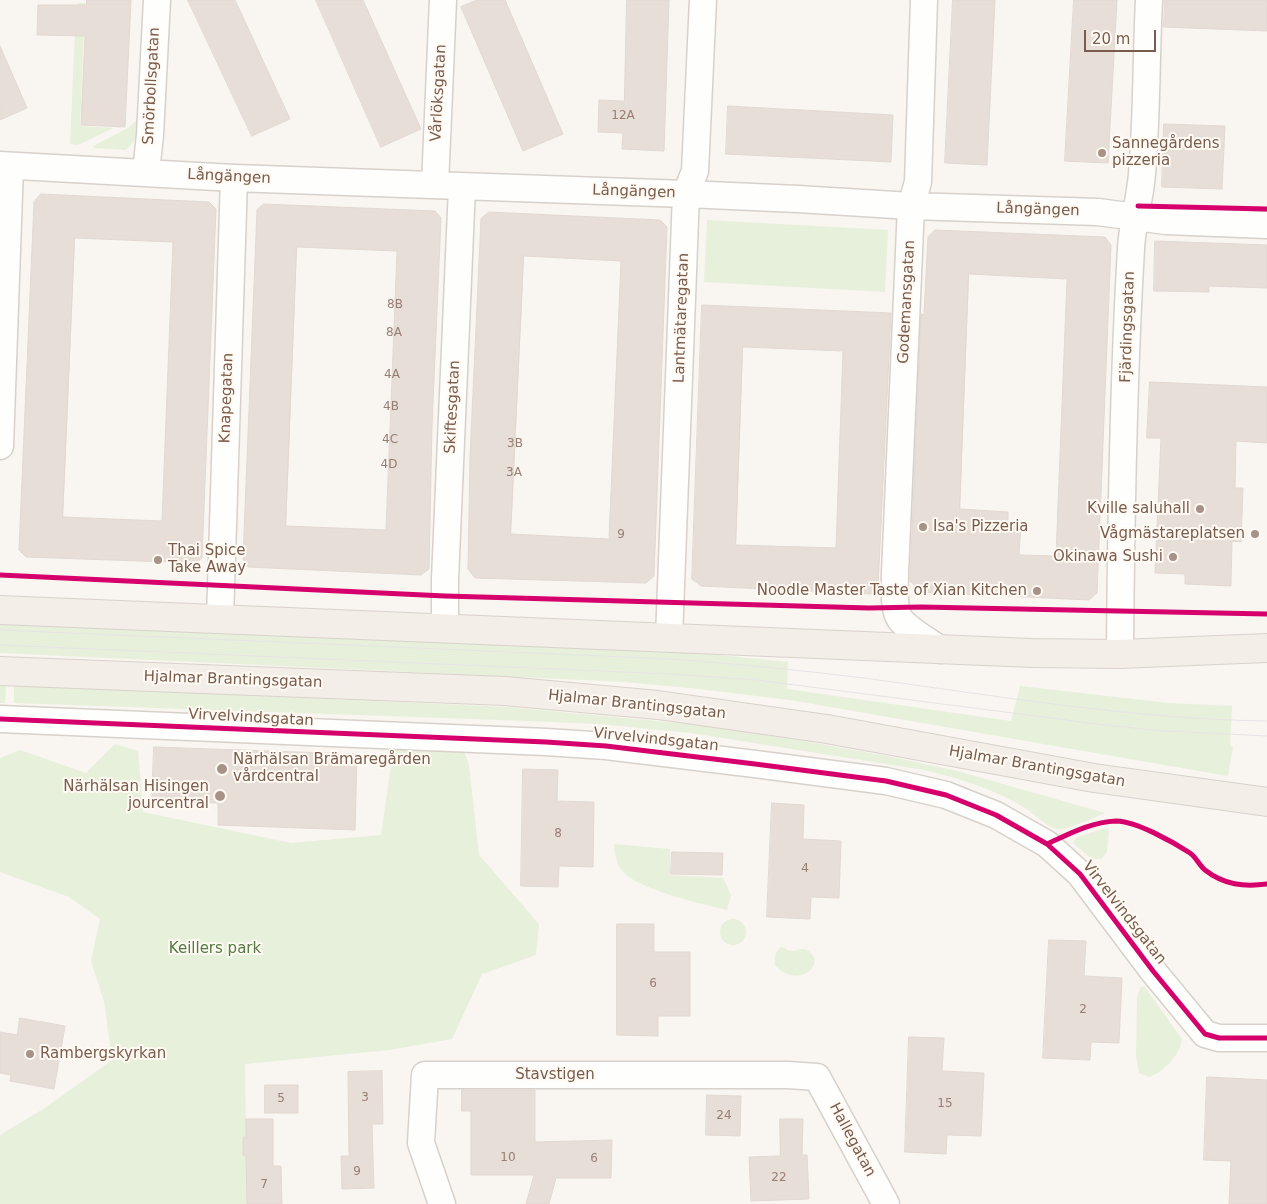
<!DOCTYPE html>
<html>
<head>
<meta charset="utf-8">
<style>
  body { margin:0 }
  #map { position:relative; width:1267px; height:1204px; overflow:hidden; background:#f9f5f0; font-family:"DejaVu Sans",sans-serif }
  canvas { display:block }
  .scale { position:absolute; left:1084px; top:30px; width:72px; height:22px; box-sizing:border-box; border:2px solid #7a5c4d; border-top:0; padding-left:6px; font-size:15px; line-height:18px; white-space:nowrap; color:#7a5c4d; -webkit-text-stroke:4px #fffaf3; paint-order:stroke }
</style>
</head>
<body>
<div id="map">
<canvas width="1267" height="1204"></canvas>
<div class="scale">20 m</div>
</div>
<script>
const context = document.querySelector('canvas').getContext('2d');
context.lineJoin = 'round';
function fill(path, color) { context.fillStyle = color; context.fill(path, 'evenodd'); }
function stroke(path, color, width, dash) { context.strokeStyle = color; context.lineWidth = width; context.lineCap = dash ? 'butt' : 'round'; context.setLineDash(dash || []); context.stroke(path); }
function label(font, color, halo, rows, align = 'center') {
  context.font = font + ' "DejaVu Sans",sans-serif'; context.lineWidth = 4; context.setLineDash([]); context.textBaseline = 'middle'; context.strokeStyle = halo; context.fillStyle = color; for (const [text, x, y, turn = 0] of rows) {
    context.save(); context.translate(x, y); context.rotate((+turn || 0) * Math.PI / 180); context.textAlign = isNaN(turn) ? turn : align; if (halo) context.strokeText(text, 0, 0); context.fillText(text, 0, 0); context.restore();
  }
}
const green = new Path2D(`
  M 77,3 L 85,3 L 80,126 L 113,128 L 78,145 L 70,144 L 76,6 Z
  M 137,120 C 138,134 136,141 126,150 L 94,148 L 93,146 L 128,128 Z
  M 707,220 L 888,230 L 885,292 L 704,282 Z
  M 0,623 L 472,642 L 699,653 L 788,662 L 787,689 L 1011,721 L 1020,686 L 1169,703 L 1232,706 L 1230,746 L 1233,747 L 1228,776 L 790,700 L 698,689 L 626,682 L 519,677 L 0,653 Z
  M 0,685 L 6,685 L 5,703 L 0,703 Z
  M 14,685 L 508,707 L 699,725 L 799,740 L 892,757 L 957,771 L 1105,813 C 1093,818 1070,829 1057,829 C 1050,829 1035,815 1028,810 C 996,789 960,779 924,770 L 691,733 L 599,724 L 528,721 L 14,703 Z
  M 115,744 L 138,751 L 143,812 L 291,843 L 381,835 L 393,751 L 421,744 L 463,748 L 469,765 L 479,855 L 539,924 L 536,955 L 482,974 L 452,1039 L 389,1050 L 245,1064 L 247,1204 L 0,1204 L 0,1135 L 45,1108 L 112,1060 L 104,1001 L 91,961 L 100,919 L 69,897 L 0,872 L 0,758 L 20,750 L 86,773 Z
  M 1102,829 L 1109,829 L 1107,852 L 1101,859 L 1092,859 L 1073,843 L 1076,838 Z
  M 614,844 L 670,849 L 670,875 L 723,878 L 731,895 L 727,910 C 701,904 642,890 624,873 C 616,865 615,854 614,844 Z
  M720 932a13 13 0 1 1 26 0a13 13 0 1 1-26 0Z
  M 781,947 C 785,947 787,951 792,951 C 797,951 802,947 807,950 C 829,963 798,991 775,965 C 774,957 775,952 781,947 Z
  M 1144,986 L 1182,1039 C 1180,1055 1164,1072 1149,1077 L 1139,1073 L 1136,1056 L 1137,997 L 1140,988 Z`);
const building = new Path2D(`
  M 87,0 L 131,0 L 125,127 L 81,125 L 85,36 L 37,35 L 38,5 L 86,5 Z
  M 188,0 L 235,0 L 290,119 L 252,136 Z
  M 316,0 L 363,0 L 421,129 L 381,147 Z
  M 477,0 L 505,0 L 563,134 L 523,151 L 461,7 Z
  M 627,0 L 669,0 L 664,151 L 622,149 L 623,133 L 598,132 L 599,100 L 624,101 Z
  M 953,0 L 995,0 L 987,165 L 945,163 Z
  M 1074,0 L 1117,0 L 1108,163 L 1065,161 Z
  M 1165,0 L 1267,0 L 1267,31 L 1164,27 Z
  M 0,46 L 27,108 L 0,120 Z
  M 728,106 L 893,115 L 891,162 L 726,154 Z
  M 1164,124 L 1225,126 L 1222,189 L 1162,187 Z
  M 41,194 L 209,202 L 216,209 L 202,558 L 196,563 L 26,557 L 19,550 L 34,202 ZM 75,238 L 173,242 L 162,521 L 63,517 Z
  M 264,204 L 435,211 L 441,218 L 432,426 L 429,569 L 421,575 L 248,567 L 243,559 L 257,210 ZM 297,247 L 397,251 L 386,530 L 286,526 Z
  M 489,212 L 660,220 L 667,227 L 654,576 L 646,583 L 475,578 L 468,569 L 470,457 L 481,219 ZM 524,256 L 621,261 L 609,539 L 511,534 Z
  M 935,230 L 1105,237 L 1111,245 L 1097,593 L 1089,600 L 921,592 L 910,581 L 921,314 L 924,315 L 928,237 ZM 969,274 L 1067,279 L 1056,556 L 1019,555 L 1021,525 L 1008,524 L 1008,512 L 960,509 Z
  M 1155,241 L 1267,245 L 1267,288 L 1209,286 L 1209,292 L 1154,291 Z
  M 702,305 L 891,313 L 878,588 L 871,594 L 701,586 L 692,579 ZM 743,347 L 843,351 L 836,548 L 736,545 Z
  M 1150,382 L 1267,387 L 1267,443 L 1236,441 L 1235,488 L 1243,488 L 1241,542 L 1232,541 L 1231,586 L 1185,584 L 1185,574 L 1155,573 L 1161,438 L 1147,438 Z
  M 154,747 L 357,754 L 355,830 L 218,825 L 218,803 L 152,801 Z
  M 523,769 L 558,770 L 557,801 L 594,802 L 593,867 L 559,866 L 558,887 L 521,886 Z
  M 772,803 L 804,805 L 803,839 L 841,841 L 839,898 L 811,897 L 810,919 L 767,917 Z
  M 672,852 L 723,853 L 722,875 L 671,874 Z
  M 617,924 L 654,924 L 654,952 L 690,952 L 690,1016 L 658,1016 L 658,1036 L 617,1035 Z
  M 1049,940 L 1086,941 L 1084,976 L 1122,978 L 1119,1043 L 1091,1042 L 1090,1060 L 1043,1058 Z
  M 20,1018 L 65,1026 L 54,1089 L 10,1081 L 11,1075 L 0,1073 L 0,1032 L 17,1035 Z
  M 909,1037 L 944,1038 L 942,1071 L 984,1073 L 981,1136 L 947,1135 L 946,1154 L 905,1152 Z
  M 382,1071 L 383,1124 L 372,1124 L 374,1188 L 342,1189 L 341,1156 L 349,1156 L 348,1072 Z
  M 1207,1077 L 1267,1080 L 1267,1204 L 1229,1204 L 1231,1161 L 1204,1160 Z
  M 265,1085 L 298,1085 L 298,1113 L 265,1113 Z
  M 462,1090 L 535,1090 L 535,1142 L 612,1140 L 611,1178 L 556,1178 L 549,1204 L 526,1204 L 534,1175 L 471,1175 L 471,1111 L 462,1111 Z
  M 707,1095 L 741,1096 L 740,1136 L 706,1135 Z
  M 246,1119 L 273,1119 L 273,1166 L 281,1166 L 282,1204 L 247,1204 L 246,1155 L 243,1155 L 243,1137 L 246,1137 Z
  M 780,1119 L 803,1119 L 802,1155 L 807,1155 L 809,1199 L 751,1201 L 749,1157 L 780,1156 Z`);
const minor = new Path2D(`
  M 924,0 L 918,182 L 911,206 L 895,573 C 895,584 893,610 900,619 C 907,629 931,643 941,650
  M 0,165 L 234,178 L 686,194 L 798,199 L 911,206 L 1098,212 L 1166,221 L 1267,225
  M 146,172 L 150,135 L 157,0
  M 435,185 L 443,0
  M 0,446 L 10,166
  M 220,619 L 234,178
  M 445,628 L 445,579 L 462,187
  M 669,638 L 686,194 L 695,171 L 703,0
  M 1120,654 C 1121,519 1123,384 1131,249 C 1132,224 1140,200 1142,174 C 1147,117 1146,58 1149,0
  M 0,719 L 546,742 L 606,746 L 755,764 L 886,781 L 946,795 L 996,815 L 1047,844 L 1080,874 L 1153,971 L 1205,1034 L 1219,1038 L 1267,1038
  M 442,1204 L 421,1143 L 425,1075 L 788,1075 L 817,1077 L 886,1204`);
const major = new Path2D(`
  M 0,610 L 1032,653 L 1120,654 L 1267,648
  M 0,671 L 505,691 L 658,705 L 827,729 L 1094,778 L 1267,802`);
const tram = new Path2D(`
  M 0,630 L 672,659 C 736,664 800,670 864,678 C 998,696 1132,719 1267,721
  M 0,645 L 670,674 L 757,680 L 1105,725 L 1165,731 L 1267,736`);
const cycleway = new Path2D(`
  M 1138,206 L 1267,209
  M 0,575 L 445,596 L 869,608 L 921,607 L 1267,614
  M 0,719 L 546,742 L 606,746 L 755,764 L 886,781 L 946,795 L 996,815 L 1047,844 L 1080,874 L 1153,971 L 1205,1034 L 1219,1038 L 1267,1038
  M 1047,844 C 1069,834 1091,822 1116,821 C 1136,821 1173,842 1190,853 C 1196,857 1199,865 1205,870 C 1224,885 1244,887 1267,884`);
const markers = [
  [1102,153,5,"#a69286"],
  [1200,509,5,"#a69286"],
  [923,527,5,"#a69286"],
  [1255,534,5,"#a69286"],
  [1173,557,5,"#a69286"],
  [158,560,5,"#a69286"],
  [1037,591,5,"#a69286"],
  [222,769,6,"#a69286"],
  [220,796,6,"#a69286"],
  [30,1054,5,"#a69286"]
];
const numberNames = [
  ["12A",623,116],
  ["8B",395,305],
  ["8A",394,333],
  ["4A",392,375],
  ["4B",391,407],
  ["4C",390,440],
  ["3B",515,444],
  ["4D",389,465],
  ["3A",514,473],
  ["9",621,535],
  ["8",558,834],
  ["4",805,869],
  ["6",653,984],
  ["2",1083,1010],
  ["3",365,1098],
  ["5",281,1099],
  ["15",945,1104],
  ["24",724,1116],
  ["10",508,1158],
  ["6",594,1159],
  ["9",357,1172],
  ["22",779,1178],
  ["7",264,1185]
];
const streetNames = [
  ["Smörbollsgatan",152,86,-87],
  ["Vårlöksgatan",439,93,-87],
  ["Långängen",229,177,3],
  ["Långängen",634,192,2],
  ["Långängen",1038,210,2],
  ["Godemansgatan",907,302,-87],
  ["Lantmätaregatan",682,318,-88],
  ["Fjärdingsgatan",1128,327,-88],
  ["Knapegatan",227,398,-88],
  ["Skiftesgatan",453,407,-87],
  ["Hjalmar Brantingsgatan",233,680,2],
  ["Hjalmar Brantingsgatan",637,705,6],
  ["Virvelvindsgatan",251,718,3],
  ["Virvelvindsgatan",656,740,6],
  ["Hjalmar Brantingsgatan",1037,767,10],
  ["Virvelvindsgatan",1124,913,52],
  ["Stavstigen",555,1075],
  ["Hallegatan",852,1140,62]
];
const poiNames = [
  ["Sannegårdens",1112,144],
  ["pizzeria",1112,161],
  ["Kville saluhall",1190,509,"right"],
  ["Isa's Pizzeria",933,527],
  ["Vågmästareplatsen",1245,534,"right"],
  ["Thai Spice",168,551],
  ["Take Away",168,568],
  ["Okinawa Sushi",1163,557,"right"],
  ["Noodle Master Taste of Xian Kitchen",1027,591,"right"],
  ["Närhälsan Brämaregården",233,760],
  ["vårdcentral",233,777],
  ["Närhälsan Hisingen",209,787,"right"],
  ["jourcentral",209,804,"right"],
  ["Rambergskyrkan",40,1054]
];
const parkNames = [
  ["Keillers park",215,949]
];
fill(green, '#e7f0db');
fill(building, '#e6ded7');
stroke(building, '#e2d8d2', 1);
stroke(minor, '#d7d1cb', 29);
stroke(major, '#dad1cc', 30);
stroke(minor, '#fefefd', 26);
stroke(major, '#f3eee8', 28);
stroke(tram, '#e6e3e7', 1);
stroke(cycleway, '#d6006c', 5);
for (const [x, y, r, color] of markers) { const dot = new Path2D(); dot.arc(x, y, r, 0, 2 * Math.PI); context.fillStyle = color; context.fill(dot); stroke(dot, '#fffaf3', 2); }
label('12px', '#977e72', null, numberNames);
label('15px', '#7a5c4d', '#fffaf3', streetNames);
label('15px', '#7a5c4d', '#fffaf3', poiNames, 'left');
label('15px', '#537a41', '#fffaf3', parkNames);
</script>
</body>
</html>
